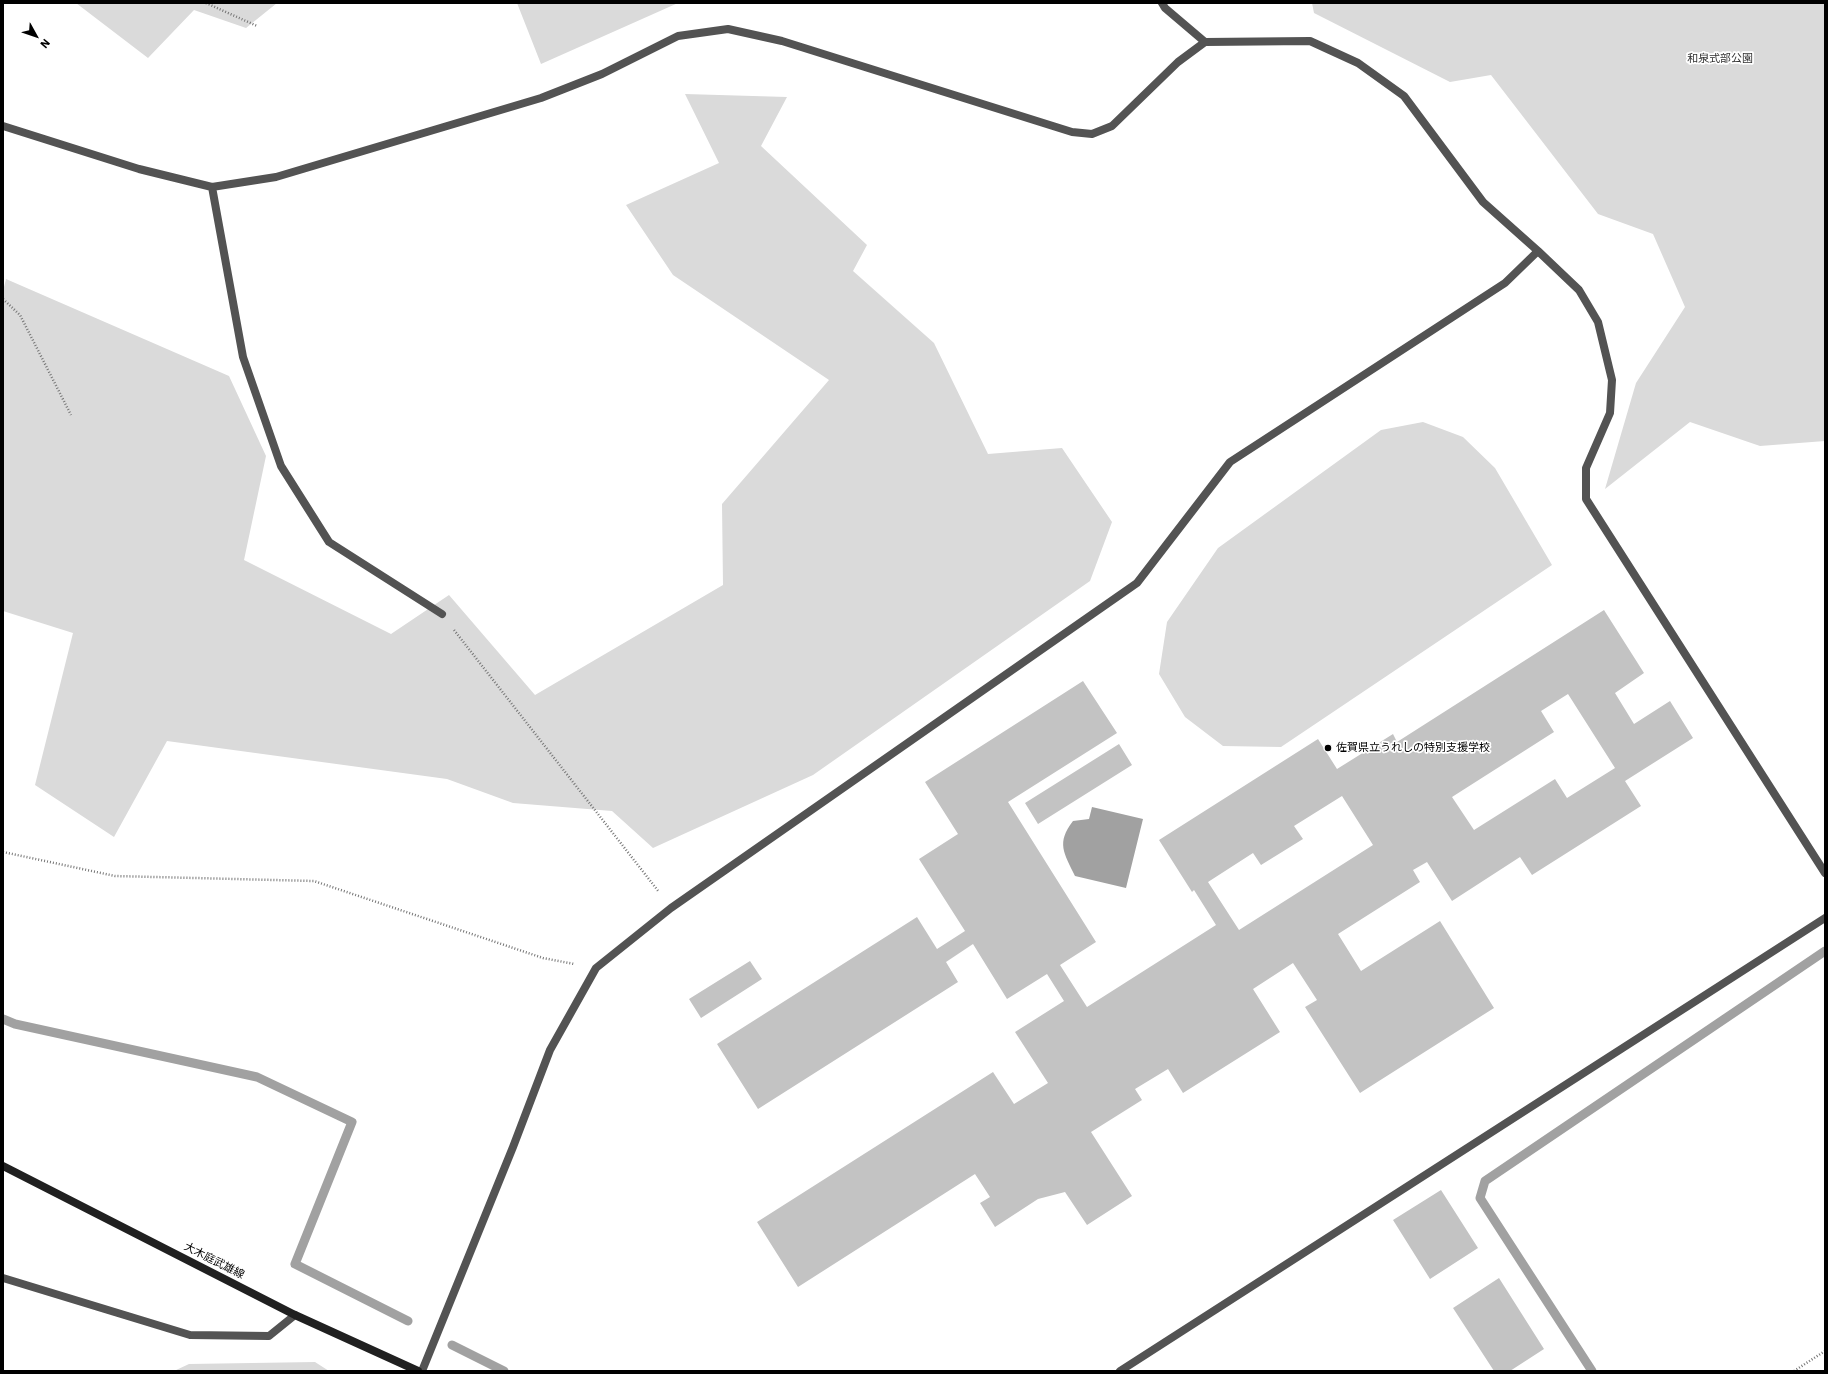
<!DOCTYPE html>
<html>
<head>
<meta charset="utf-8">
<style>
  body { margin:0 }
  #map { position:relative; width:1828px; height:1374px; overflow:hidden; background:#fff; font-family:"IBM Plex Sans",sans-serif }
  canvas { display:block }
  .frame { position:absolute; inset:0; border:4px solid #000; pointer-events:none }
  .north { position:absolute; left:16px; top:16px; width:40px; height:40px; -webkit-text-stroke:3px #fff; paint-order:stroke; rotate:130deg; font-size:11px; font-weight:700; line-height:16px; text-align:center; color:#000 }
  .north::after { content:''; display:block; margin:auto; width:14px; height:18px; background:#000; clip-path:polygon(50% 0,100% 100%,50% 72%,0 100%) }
</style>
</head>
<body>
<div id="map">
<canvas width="1828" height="1374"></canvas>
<div class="frame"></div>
<div class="north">N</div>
</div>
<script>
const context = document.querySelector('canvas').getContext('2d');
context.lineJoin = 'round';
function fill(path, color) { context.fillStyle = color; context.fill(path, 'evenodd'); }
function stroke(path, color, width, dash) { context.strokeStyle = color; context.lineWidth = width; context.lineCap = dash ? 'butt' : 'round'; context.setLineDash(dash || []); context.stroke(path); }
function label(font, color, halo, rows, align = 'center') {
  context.font = font + ' "IBM Plex Sans","Noto Sans JP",sans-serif'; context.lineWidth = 3.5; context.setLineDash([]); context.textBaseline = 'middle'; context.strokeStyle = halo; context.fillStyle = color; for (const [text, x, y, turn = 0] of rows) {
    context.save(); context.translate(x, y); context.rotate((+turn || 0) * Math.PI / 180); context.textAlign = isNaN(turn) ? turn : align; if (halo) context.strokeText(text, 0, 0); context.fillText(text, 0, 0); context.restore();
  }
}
const green = new Path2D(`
  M 76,3 L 277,3 L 246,28 L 194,10 L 148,58 Z
  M 517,3 L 678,3 L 541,64 Z
  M 1312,3 L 1825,3 L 1825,441 L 1760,446 L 1690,422 L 1605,489 L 1636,383 L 1685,307 L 1653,234 L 1598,214 L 1491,75 L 1450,82 L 1314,13 Z
  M 685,94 L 787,97 L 761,146 L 867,245 L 853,271 L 934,343 L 988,454 L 1062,448 L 1112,522 L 1090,581 L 813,775 L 653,848 L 612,811 L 513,803 L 447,779 L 167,741 L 114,837 L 35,785 L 73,633 L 3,611 L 3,291 L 6,279 L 229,376 L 266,456 L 244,560 L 391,634 L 449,595 L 535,695 L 723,585 L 722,504 L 829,380 L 673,275 L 626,205 L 719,163 Z
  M 1423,422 L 1463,437 L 1495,468 L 1552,565 L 1281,747 L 1223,746 L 1185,717 L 1159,674 L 1167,622 L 1218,548 L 1381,430 Z
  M 315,1362 L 329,1371 L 174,1371 L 189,1364 Z`);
const water = new Path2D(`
  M 1092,807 L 1143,819 L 1126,888 L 1075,876 C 1064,853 1056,843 1073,821 L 1089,819 Z`);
const stream = new Path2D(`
  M 3,1019 L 15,1024 L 257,1077 L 352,1122 L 295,1264 L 408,1321
  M 452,1345 L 504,1371
  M 1592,1371 L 1480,1198 L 1485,1181 L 1825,951`);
const building = new Path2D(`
  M 1604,610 L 1644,673 L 1615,693 L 1634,724 L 1670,701 L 1693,738 L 1625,781 L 1641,806 L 1532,875 L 1520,857 L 1452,901 L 1427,862 L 1413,870 L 1420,882 L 1338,934 L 1361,971 L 1440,921 L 1494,1008 L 1360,1093 L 1305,1007 L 1317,1000 L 1293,963 L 1253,989 L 1280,1032 L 1183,1093 L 1168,1069 L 1135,1089 L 1142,1100 L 1091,1132 L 1132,1196 L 1087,1225 L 1065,1192 L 1038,1199 L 995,1227 L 980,1203 L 990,1197 L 975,1174 L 798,1287 L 757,1222 L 993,1072 L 1014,1104 L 1048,1083 L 1015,1032 L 1064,1001 L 1047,974 L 1007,999 L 973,944 L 946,962 L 958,982 L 758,1109 L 717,1044 L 917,917 L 937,949 L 965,931 L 919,859 L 958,834 L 925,782 L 1083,681 L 1117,733 L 1008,802 L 1096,942 L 1060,965 L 1087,1007 L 1216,925 L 1194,890 L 1192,892 L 1159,840 L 1318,739 L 1337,769 L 1393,734 L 1397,742 ZM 1568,694 L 1615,768 L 1567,798 L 1555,779 L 1474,830 L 1452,797 L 1554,732 L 1541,711 ZM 1342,796 L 1373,845 L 1239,930 L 1208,882 L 1253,853 L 1261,865 L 1303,839 L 1294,826 Z
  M 1119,744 L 1132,765 L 1038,824 L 1025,803 Z
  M 750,961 L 762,979 L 701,1018 L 689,999 Z
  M 1441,1190 L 1478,1248 L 1430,1279 L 1393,1220 Z
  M 1499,1278 L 1544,1349 L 1510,1371 L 1494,1371 L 1453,1308 Z`);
const path = new Path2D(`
  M 206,3 L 257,26
  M 3,299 L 20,315 L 71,415
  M 454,630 L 659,892
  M 3,852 L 115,876 L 314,881 L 543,958 L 574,964
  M 1794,1371 L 1825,1351`);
const minor = new Path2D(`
  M 1162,3 L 1165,8 L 1205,42
  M 3,126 L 139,169 L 212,187 L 276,177 L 541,98 L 602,74 L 678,36 L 728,29 L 782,41 L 1072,132 L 1092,134 L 1112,126 L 1178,62 L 1205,42 L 1310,41 L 1358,63 L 1404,96 L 1483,202 L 1538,251 L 1579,290 L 1598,322 L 1612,380 L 1610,413 L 1586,468 L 1586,499 L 1825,873
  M 212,187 L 243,357 L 281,466 L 329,542 L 442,614
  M 3,1278 L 190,1335 L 269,1336 L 295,1315
  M 422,1371 L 513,1147 L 550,1050 L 596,968 L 671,908 L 1137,583 L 1230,462 L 1505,283 L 1538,251
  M 1120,1371 L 1825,918`);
const secondary = new Path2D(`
  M 3,1166 L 295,1315 L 418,1371`);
const markers = [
  [1328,748,4,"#000"]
];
const parkNames = [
  ["和泉式部公園",1720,59]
];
const poiNames = [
  ["佐賀県立うれしの特別支援学校",1336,748]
];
const streetNames = [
  ["大木庭武雄線",214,1261,27]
];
fill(green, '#dadada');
fill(water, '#a1a1a1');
stroke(stream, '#a1a1a1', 9);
fill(building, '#c3c3c3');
stroke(path, '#757575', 2.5, [1, 2]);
stroke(minor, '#535353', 8);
stroke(secondary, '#202020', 8);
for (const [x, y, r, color] of markers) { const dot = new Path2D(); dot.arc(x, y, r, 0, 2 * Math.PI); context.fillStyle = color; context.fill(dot); stroke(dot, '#fff', 1.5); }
label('11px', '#313131', '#fff', parkNames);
label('11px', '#000', '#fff', poiNames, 'left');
label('11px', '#000', '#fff', streetNames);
</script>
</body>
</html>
